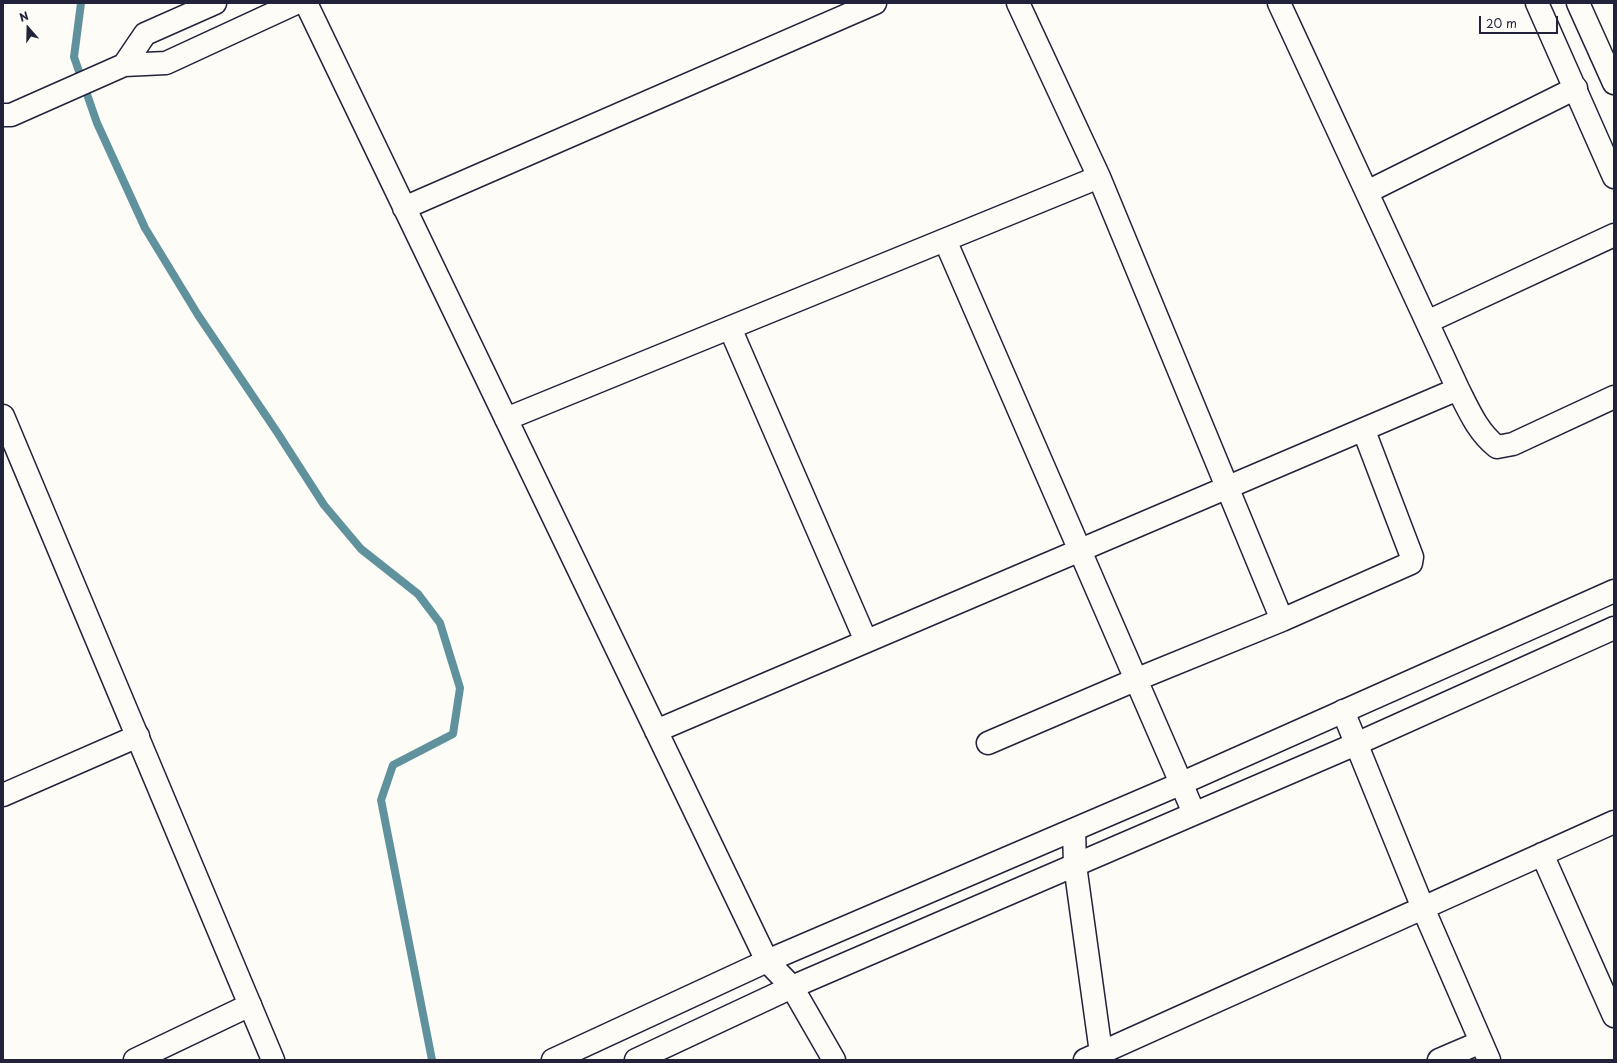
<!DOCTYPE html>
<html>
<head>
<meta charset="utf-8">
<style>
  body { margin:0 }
  #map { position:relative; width:1617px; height:1063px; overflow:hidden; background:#fdfcf7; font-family:"Playpen Sans",sans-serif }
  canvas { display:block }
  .frame { position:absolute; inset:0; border:4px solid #22223b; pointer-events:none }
  .north { position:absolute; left:8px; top:8px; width:40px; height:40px; -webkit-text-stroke:3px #fdfcf7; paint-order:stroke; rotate:340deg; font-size:11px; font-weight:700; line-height:16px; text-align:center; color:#22223b }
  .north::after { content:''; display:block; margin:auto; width:14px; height:18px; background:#22223b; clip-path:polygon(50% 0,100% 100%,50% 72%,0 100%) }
  .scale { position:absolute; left:1479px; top:16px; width:79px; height:18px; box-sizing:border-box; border:2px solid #22223b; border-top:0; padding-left:5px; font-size:12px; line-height:14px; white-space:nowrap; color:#22223b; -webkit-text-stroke:3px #fdfcf7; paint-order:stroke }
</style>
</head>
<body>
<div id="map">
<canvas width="1617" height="1063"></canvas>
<div class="frame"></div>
<div class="north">N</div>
<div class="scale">20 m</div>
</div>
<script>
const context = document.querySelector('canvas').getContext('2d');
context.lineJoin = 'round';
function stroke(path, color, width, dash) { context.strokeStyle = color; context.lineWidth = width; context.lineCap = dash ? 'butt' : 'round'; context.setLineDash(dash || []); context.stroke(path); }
const stream = new Path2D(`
  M 81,3 L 74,57 L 97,123 L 145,228 L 198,315 L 277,432 L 324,505 L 361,549 L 418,594 L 440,623 L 460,688 L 453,734 L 393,765 L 381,800 L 432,1060`);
const minor = new Path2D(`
  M 306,3 L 767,961 L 792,987 L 834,1060
  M 1018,3 L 1099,177 L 1282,620
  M 1279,3 L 1458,389 C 1469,411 1478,432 1497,447 L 1513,444 L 1614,397
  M 1367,192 L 1576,88
  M 404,208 L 875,3
  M 945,240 L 1194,813
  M 1427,322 L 1614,235
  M 730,328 L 866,641
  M 506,419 L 1099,177
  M 1343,711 L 1423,908 L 1489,1060
  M 656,731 L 1458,389
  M 988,743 L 1135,680 L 1282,620 L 1411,563 L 1412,557 L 1364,431
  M 3,795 L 138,736
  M 1074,830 L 1075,865 L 1102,1060
  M 1542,854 L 1614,1016
  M 135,1060 L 250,1005
  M 1085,1060 L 1614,822
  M 1439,1060 L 1481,1042`);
const tertiary = new Path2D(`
  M 1537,3 L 1614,177
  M 1578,3 L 1614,83
  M 124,65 L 145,34 L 215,3
  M 3,115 L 11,115 L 124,65 L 166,63 L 296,3
  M 3,416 L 273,1060
  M 553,1060 L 767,961 L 1180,784 L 1614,591
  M 636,1060 L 792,987 L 1356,744 L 1614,628`);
stroke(stream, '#60929e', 8);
stroke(minor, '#22223b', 25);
stroke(tertiary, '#22223b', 25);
stroke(minor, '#fdfcf7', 22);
stroke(tertiary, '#fdfcf7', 22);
</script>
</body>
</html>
